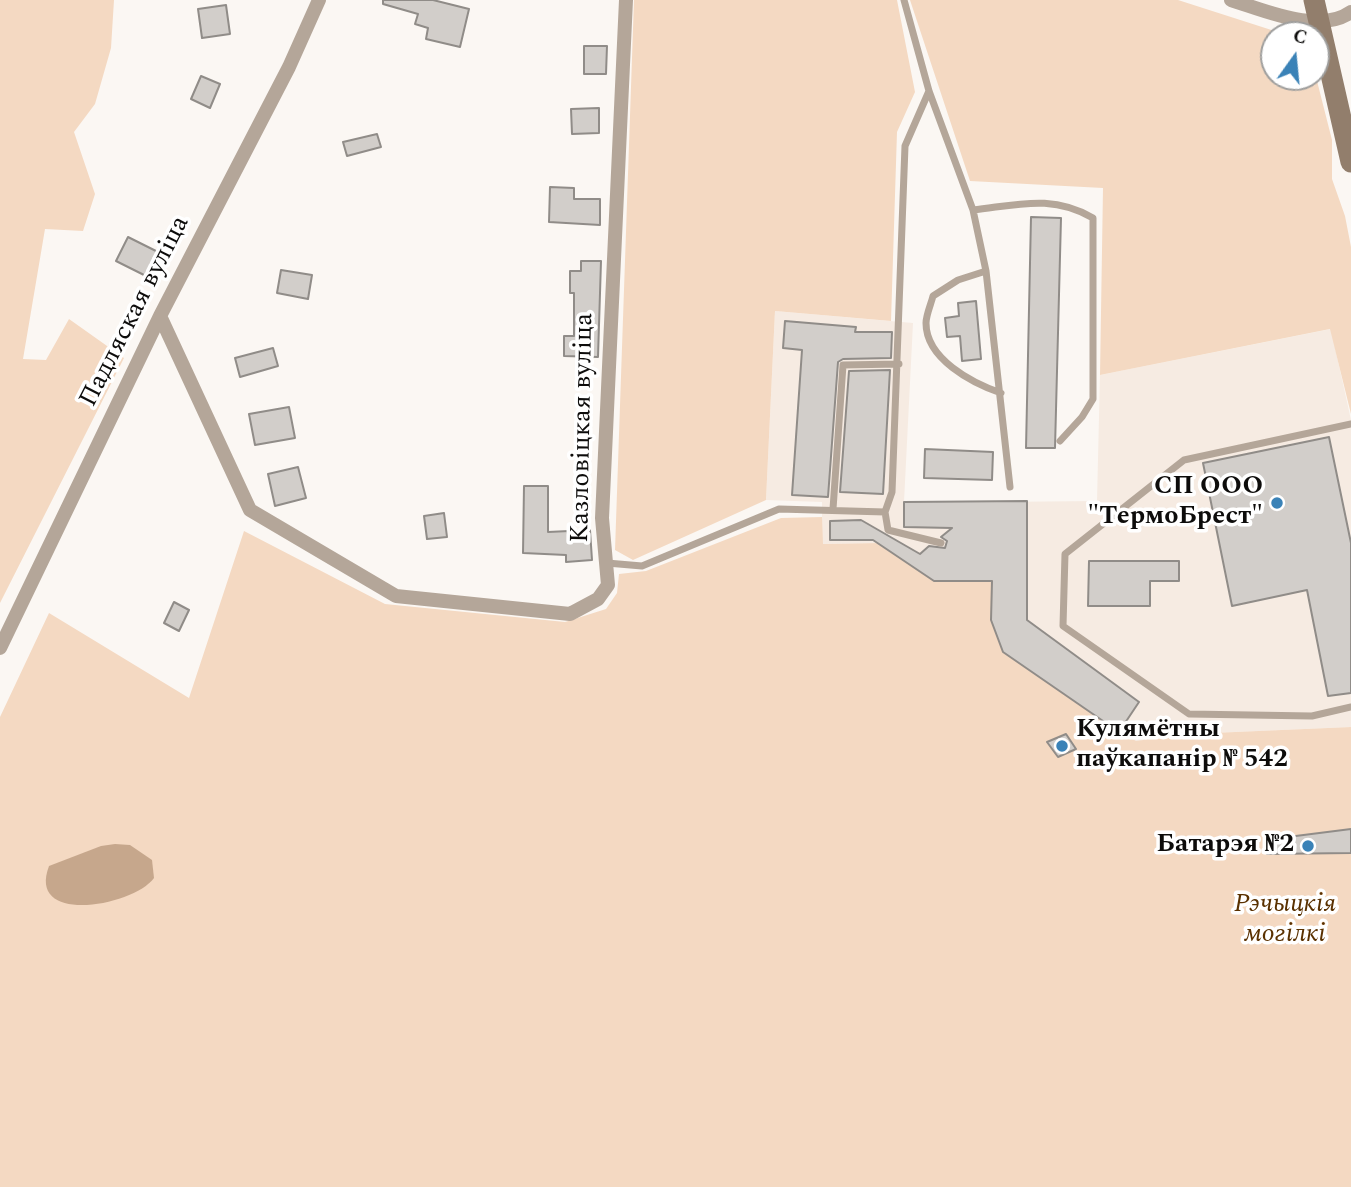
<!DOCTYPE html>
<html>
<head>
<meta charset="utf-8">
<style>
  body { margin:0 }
  #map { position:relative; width:1351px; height:1187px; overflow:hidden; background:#fbf7f3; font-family:Spectral,serif }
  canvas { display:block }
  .north { position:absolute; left:1260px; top:21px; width:70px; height:70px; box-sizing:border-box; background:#fff; border:2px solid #9e9e9d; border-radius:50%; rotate:15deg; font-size:19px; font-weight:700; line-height:28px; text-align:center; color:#0d0c0b }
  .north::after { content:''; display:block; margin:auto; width:24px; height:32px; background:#3a82b7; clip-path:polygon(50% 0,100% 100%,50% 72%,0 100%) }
</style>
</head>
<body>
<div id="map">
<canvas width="1351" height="1187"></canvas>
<div class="north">С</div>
</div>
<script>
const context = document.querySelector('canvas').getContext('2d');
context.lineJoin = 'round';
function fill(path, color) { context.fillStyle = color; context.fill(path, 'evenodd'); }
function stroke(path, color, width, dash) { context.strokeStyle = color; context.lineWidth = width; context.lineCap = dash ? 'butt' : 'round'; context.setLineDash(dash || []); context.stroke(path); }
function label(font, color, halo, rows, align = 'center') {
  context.font = font + ' Spectral,serif'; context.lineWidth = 7; context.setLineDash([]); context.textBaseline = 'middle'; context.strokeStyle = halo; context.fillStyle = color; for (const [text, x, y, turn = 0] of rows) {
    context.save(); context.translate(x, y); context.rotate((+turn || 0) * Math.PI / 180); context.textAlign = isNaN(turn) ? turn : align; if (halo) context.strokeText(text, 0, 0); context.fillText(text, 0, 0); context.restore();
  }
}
const built = new Path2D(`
  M 775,311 L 913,323 L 904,502 L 977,502 L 976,581 L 879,543 L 822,544 L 822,502 L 766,500 Z
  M 1331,329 L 1351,420 L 1351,727 L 1189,734 L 1136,742 L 1003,652 L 991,620 L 993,502 L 1097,501 L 1100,375 Z`);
const green = new Path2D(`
  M 0,0 L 114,0 L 111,48 L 95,104 L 74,132 L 95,194 L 83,231 L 45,229 L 23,359 L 46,360 L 69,319 L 124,358 L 0,603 Z
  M 634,0 L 897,0 L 915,92 L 897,132 L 891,321 L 775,311 L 766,500 L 633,560 L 615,550 Z
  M 910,0 L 1178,0 L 1287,35 L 1274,35 L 1274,77 L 1316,77 L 1332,140 L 1332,179 L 1345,216 L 1351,247 L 1351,414 L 1330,329 L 1100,375 L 1103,188 L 970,181 Z
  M 993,502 L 991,620 L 1003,652 L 1119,732 L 1136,741 L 1189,734 L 1351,727 L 1351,1187 L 0,1187 L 0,717 L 49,613 L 189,698 L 244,531 L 385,604 L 565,622 L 606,609 L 617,593 L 619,574 L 646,571 L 781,518 L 822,517 L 823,544 L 879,543 L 934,581 Z`);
const water = new Path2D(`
  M 115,844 L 130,845 L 152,860 L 154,878 C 134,906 26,926 49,866 L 101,846 Z`);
const building = new Path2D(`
  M 383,0 L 433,0 L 469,9 L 460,47 L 426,39 L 428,28 L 415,24 L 418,14 L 383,4 Z
  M 226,5 L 230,34 L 202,38 L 198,9 Z
  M 584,46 L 607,46 L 606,74 L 584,74 Z
  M 201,76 L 220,84 L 210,108 L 191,99 Z
  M 599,108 L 599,133 L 572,134 L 571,109 Z
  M 377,134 L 381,147 L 347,156 L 343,142 Z
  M 550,187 L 574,188 L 574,199 L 600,199 L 600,225 L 549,222 Z
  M 1031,217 L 1061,218 L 1055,448 L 1026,448 Z
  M 128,237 L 160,253 L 148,277 L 116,261 Z
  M 581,261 L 601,261 L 598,357 L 564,356 L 564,336 L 574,336 L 574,293 L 570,293 L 570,271 L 581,271 Z
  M 281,270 L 312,275 L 308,299 L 277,293 Z
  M 976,301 L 981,359 L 962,361 L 960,336 L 947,337 L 945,318 L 959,316 L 958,303 Z
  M 785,321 L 856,327 L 855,332 L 892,332 L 891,358 L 843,359 L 838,362 L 828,497 L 792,495 L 802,350 L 783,348 Z
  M 273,348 L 278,366 L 240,377 L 235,358 Z
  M 890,370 L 883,494 L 840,492 L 849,371 Z
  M 289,407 L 295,438 L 255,445 L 249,414 Z
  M 1329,437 L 1351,543 L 1351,693 L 1328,696 L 1307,590 L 1232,606 L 1203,463 Z
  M 925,449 L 993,452 L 992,480 L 924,478 Z
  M 298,467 L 306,498 L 275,506 L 268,474 Z
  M 524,486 L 548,486 L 548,532 L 590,530 L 592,560 L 566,562 L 566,555 L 523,553 Z
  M 1027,501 L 1027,620 L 1139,702 L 1119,732 L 1003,652 L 991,620 L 992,581 L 934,581 L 873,540 L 830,540 L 830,521 L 861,520 L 920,554 L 929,546 L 945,548 L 947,541 L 941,537 L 952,528 L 904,527 L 904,502 Z
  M 444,513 L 447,537 L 427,539 L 424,516 Z
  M 1089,561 L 1179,561 L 1179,581 L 1150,581 L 1150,606 L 1088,606 Z
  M 174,602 L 189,610 L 179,631 L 164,623 Z
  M 1066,734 L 1076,749 L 1058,757 L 1047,742 Z
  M 1351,829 L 1351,853 L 1267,854 L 1264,840 Z`);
const lane = new Path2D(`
  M 904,0 L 929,91 L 973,210 L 986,271 L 1010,487
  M 973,210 C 1018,205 1052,194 1093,218 L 1093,399 L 1082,417 L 1060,441
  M 986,271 L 958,280 L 933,296 C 931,304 926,315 926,323 C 926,359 972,383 1001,393
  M 1351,424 L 1184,460 L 1065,554 L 1063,626 L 1189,714 L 1312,716 L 1351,707
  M 833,509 L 843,365 L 899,364
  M 885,512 L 892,492 L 905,146 L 929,91
  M 607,563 L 642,566 L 779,509 L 885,512 L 888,530 L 941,543`);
const street = new Path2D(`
  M 1231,0 C 1264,10 1319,35 1351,12
  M 160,316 L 250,510 L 396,596 L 570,614 L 598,599 L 608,585 L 602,518 L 626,0
  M 0,648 L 160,316 L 289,67 L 319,0`);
const secondary = new Path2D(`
  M 1314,0 L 1351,162`);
const markers = [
  [1277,503,7,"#3a82b7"],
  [1062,746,7,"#3a82b7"],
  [1308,846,7,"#3a82b7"]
];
const streetNames = [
  ["Падляская вуліца",136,312,-63],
  ["Казловіцкая вуліца",584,428,-89]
];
const poiNames = [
  ["СП ООО",1263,488],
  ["\"ТермоБрест\"",1263,518],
  ["Кулямётны",1076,731,"left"],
  ["паўкапанір № 542",1076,761,"left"],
  ["Батарэя №2",1294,846]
];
const parkNames = [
  ["Рэчыцкія",1285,906],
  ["могілкі",1285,936]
];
fill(built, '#f6ebe2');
fill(green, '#f4d9c2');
fill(water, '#c6a78c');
fill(building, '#d2ceca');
stroke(building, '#908c88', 2);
stroke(lane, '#b4a699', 7);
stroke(street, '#b4a699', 14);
stroke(secondary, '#927e6c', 21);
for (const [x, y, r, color] of markers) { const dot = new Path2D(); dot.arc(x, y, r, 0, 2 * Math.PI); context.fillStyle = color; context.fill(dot); stroke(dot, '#fff', 2.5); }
label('26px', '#0d0c0b', '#fff', streetNames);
label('bold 26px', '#0d0c0b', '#fff', poiNames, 'right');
label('italic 26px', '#5a3100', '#fff', parkNames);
</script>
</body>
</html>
